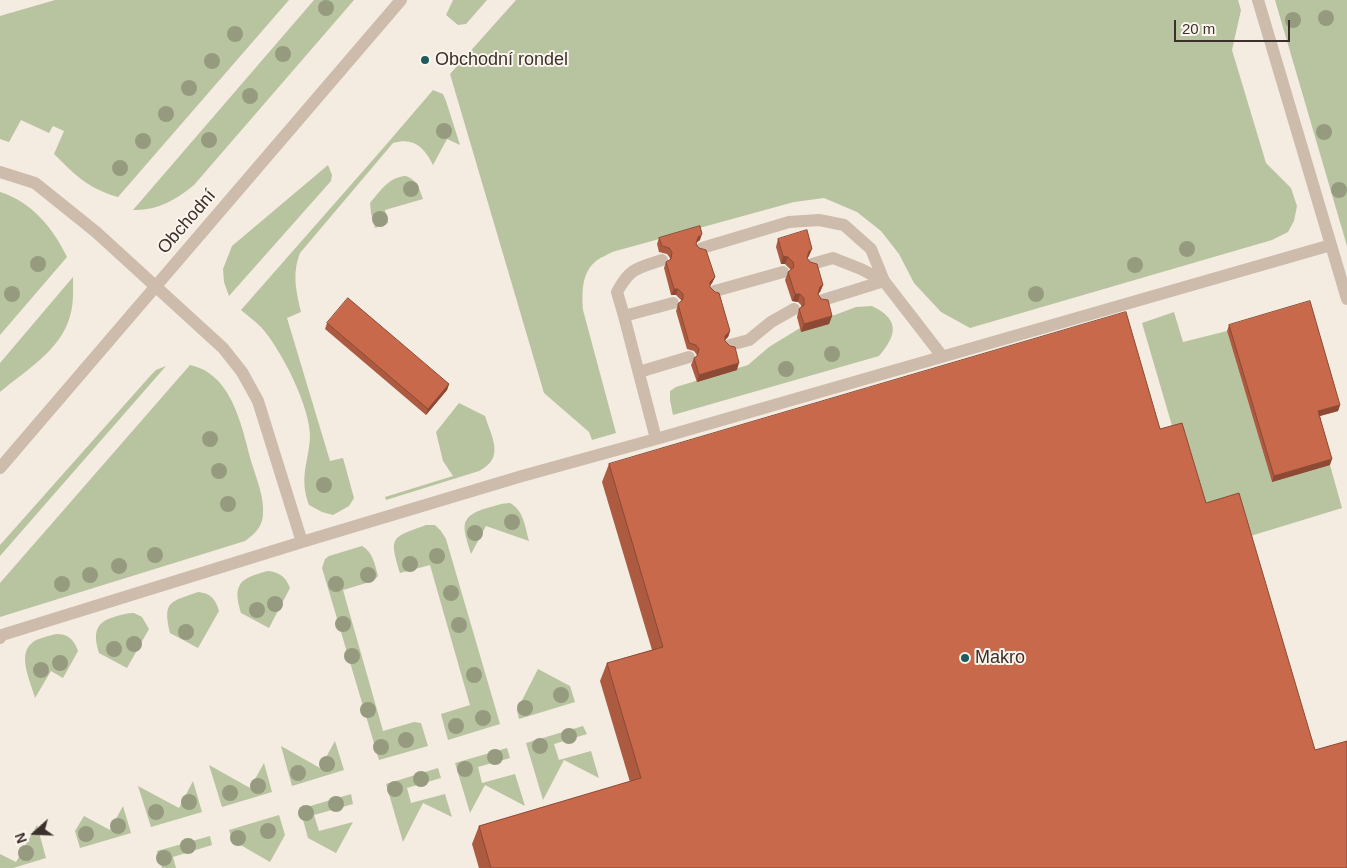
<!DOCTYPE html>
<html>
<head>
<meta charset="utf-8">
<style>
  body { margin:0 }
  #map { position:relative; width:1347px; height:868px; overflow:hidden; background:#f4ebe1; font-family:Helvetica,sans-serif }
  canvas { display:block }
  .north { position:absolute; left:10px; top:808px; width:50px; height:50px; -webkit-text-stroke:4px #fbf5ee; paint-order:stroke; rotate:250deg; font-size:14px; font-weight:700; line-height:20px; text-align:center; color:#3b302b }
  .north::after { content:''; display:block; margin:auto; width:18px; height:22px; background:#3b302b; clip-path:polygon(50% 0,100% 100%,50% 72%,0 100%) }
  .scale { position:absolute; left:1174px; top:20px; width:116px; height:22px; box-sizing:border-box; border:2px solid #3b302b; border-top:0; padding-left:6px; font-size:15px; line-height:18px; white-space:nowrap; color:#3b302b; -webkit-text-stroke:4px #fbf5ee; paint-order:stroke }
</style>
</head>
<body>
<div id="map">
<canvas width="1347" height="868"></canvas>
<div class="north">N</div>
<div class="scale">20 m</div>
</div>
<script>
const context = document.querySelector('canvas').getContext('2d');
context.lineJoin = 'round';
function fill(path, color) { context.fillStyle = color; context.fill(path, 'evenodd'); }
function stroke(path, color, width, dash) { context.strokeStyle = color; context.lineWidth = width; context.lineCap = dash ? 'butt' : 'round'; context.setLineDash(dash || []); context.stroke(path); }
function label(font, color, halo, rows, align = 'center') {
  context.font = font + ' Helvetica,sans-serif'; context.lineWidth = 4; context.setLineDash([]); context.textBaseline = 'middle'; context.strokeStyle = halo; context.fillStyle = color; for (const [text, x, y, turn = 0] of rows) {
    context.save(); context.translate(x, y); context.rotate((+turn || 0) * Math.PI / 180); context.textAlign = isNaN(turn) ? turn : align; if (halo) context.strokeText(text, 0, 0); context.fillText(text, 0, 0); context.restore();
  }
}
const green = new Path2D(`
  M 55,0 L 289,0 L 118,197 C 89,189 75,175 54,154 L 64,131 L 53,126 L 49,133 L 21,120 L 9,142 L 0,139 L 0,16 Z
  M 314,0 L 354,0 L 194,185 C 176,200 156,211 133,210 Z
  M 453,0 L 487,0 L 466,24 L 458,25 L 446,15 Z
  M 516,0 L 1238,0 L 1241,10 L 1232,50 L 1266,163 L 1291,188 L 1297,206 L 1294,221 L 1288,232 L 1272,240 L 970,328 L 941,312 L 914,283 L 899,254 L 881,231 L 857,212 L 824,198 L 794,202 L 612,252 C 607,255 599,258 595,262 C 581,274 582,294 583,310 L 616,433 L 592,440 L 589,432 L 544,393 L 450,74 Z
  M 1275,0 L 1347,0 L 1347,246 Z
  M 433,90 L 443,94 L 446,101 L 460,145 L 447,139 L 433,165 C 424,147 414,137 393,143 L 300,253 C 292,274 296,290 301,312 L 287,318 L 330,461 L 343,458 L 354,498 L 349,506 L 333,515 L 322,512 L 309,505 C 299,478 308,464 310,438 C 311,408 281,349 261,327 C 255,321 247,315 241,310 L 385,146 Z
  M 328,165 L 332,175 L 331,181 L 229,296 L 224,282 L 223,269 L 232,246 Z
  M 406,176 C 417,180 419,188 423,199 L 385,210 L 388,223 L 375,228 L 371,213 L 370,203 C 381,190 389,177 406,176 Z
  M 0,192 C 32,202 53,228 67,257 L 0,335 Z
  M 73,277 C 73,290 74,303 70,316 C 61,350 26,370 0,392 L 0,363 Z
  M 872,306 C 899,319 898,334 879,356 L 673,415 L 670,400 L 670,391 L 676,387 L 748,365 L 769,347 L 800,328 L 856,307 Z
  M 1174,312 L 1183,342 L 1227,331 L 1272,482 L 1330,465 L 1342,508 L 1208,549 L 1142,323 Z
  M 190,365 C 233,374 242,428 252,464 C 257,480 264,497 263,513 C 263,526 255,534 245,541 L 0,617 L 0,583 Z
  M 166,366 L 0,556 L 0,545 L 151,375 L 156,370 Z
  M 459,403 L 485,416 C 492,438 505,458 479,471 L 386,500 L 385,497 L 453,476 L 443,461 L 436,432 Z
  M 510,503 C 524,511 525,527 529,541 L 486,526 L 471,554 C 464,529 456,517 487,508 C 495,506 502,503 510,503 Z
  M 426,525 L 435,525 L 441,531 L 446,539 L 500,724 L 448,740 L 441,714 L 470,705 L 430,565 L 400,573 C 389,536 391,538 426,525 Z
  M 362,546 C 373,552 375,565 378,576 L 373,581 L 343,590 L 383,731 L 414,722 L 421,723 L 428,746 L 379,760 L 322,568 L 325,559 L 329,556 Z
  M 268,571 C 279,572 286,577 290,588 L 269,628 L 241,613 C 232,584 240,578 268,571 Z
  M 198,592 C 211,593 216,600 219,611 L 198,648 L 170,633 C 162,600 171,602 198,592 Z
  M 134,613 L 142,617 L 149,629 L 127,668 L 99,653 C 94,636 93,623 114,617 C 120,615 127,613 134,613 Z
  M 56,634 C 69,634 74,640 78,651 L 63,678 L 51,671 L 35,698 C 31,682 16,654 33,642 C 39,638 49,636 56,634 Z
  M 538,669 L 570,686 L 575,702 L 519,719 L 517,710 Z
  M 583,726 L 587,734 L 554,744 L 559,760 L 591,751 L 599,778 L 564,760 L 543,800 L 526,743 Z
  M 335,741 L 344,770 L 292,786 L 281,746 L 320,768 Z
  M 507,748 L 510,758 L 478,767 L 482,783 L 515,774 L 525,806 L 485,785 L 470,813 L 455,763 Z
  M 264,763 L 272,792 L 222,807 L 209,765 L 250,788 Z
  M 438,768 L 441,778 L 407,788 L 411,803 L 445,794 L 452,817 L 423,803 L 403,842 L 386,784 Z
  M 193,781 L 202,812 L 151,827 L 138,786 L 179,808 Z
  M 351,794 L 353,804 L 314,815 L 319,831 L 353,822 L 336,853 L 308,838 L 300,809 Z
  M 123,806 L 131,833 L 80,848 L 75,831 L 84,816 L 110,830 Z
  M 279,815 L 285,835 L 270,862 L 232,840 L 229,830 Z
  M 37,825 L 46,858 L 13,868 L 0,868 L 0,854 L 16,862 Z
  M 210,836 L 212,845 L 173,857 L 176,868 L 162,868 L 157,851 Z`);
const lane = new Path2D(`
  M 0,172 L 35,183 L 96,232 L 223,348 L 242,372 L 258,401 L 302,542 L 522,476 L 656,439 L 1331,245 L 1258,0
  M 1331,245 L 1347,299
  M 702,248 L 789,222 L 819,220 L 844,225 L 871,249 L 884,281 L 823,300
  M 812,264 L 833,258 L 861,269 L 884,281 L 942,356
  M 715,291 L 783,272
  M 624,316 L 617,292 C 630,268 637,268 662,260
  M 730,345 L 749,340 L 771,322 L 794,309
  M 639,372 L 689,357
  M 656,439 L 624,316 L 673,303
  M 0,638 L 2,635 L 302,542`);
const street = new Path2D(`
  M 0,468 L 401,0`);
const trees = [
  [326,8],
  [1326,18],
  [1293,20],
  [235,34],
  [283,54],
  [212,61],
  [189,88],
  [250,96],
  [166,114],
  [444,131],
  [1324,132],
  [209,140],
  [143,141],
  [120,168],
  [411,189],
  [1339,190],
  [380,219],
  [1187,249],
  [38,264],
  [1135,265],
  [12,294],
  [1036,294],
  [832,354],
  [786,369],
  [210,439],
  [219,471],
  [324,485],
  [228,504],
  [512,522],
  [475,533],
  [155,555],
  [437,556],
  [410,564],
  [119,566],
  [90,575],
  [368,575],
  [62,584],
  [336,584],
  [451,593],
  [275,604],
  [257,610],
  [343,624],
  [459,625],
  [186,632],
  [134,644],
  [114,649],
  [352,656],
  [60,663],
  [41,670],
  [474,675],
  [561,695],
  [525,708],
  [368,710],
  [483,718],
  [456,726],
  [569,736],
  [406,740],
  [540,746],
  [381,747],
  [495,757],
  [327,764],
  [465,769],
  [298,773],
  [421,779],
  [258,786],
  [395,789],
  [230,793],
  [189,802],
  [336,804],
  [156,812],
  [306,813],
  [118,826],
  [268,831],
  [86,834],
  [238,838],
  [188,846],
  [26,853],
  [164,858]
];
const wall = new Path2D(`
  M 659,238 L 700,240 L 697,242 L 696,244 L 715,277 L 712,283 L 710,286 L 710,287 L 730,331 L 728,337 L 725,340 L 737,370 L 697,382 L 691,365 L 694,358 L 697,357 L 697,355 L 694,351 L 687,349 L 676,311 L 678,304 L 681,302 L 681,300 L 676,295 L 671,295 L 664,268 L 666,262 L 670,260 L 670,258 L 667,254 L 659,252 L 657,244 Z
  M 778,239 L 809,256 L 807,258 L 823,285 L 820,292 L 818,294 L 832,316 L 829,324 L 801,332 L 797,317 L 799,309 L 801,307 L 801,305 L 798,302 L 792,301 L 785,280 L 788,272 L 791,270 L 785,264 L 781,264 L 776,247 Z
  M 327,323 L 449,384 L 447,390 L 426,415 L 325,329 Z
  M 1229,325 L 1340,405 L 1338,411 L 1320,416 L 1330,465 L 1272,482 L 1227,331 Z
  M 1160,429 L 1206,503 L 1347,868 L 479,868 L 472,844 L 479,826 L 630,782 L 600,681 L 607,663 L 652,650 L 602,482 L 609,464 Z`);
const shadedWall = new Path2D(`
  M 702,234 L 700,240 L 696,243 L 698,237 Z
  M 812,249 L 809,256 L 806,259 L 809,251 Z
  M 783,256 L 788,257 L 785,264 L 781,264 Z
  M 715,277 L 712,283 L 707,289 L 710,282 Z
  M 823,285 L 820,292 L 817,295 L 820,287 Z
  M 674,289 L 678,289 L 676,295 L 671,295 Z
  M 795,294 L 800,294 L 798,302 L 792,301 Z
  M 832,316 L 829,324 L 801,332 L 804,324 Z
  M 730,331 L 728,337 L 722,342 L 725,336 Z
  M 739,363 L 737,370 L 697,382 L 699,375 Z
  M 449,384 L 447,390 L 426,415 L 428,409 Z
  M 1340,405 L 1338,411 L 1316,417 L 1318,411 Z
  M 1332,459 L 1330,465 L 1272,482 L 1274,476 Z`);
const building = new Path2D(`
  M 700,226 L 702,234 L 698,237 L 696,244 L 699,248 L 706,250 L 715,277 L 710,282 L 710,287 L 715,292 L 719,293 L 730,331 L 725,336 L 725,341 L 730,346 L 735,347 L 739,363 L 699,375 L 694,358 L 697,356 L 699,349 L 696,345 L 689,343 L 678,304 L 683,299 L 683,294 L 678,289 L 674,289 L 666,262 L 671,259 L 672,252 L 669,248 L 662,246 L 659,238 Z
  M 807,230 L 812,249 L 809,251 L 807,258 L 810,262 L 817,264 L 823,285 L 820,287 L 818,294 L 821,299 L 828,300 L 832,316 L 804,324 L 799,309 L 804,305 L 804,298 L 800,294 L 795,294 L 788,272 L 794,267 L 793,262 L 788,257 L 783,256 L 778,239 Z
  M 348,298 L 449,384 L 428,409 L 327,323 Z
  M 1310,301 L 1340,405 L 1318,411 L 1332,459 L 1274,476 L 1229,325 Z
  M 1126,312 L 1160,429 L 1182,423 L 1206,503 L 1239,493 L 1315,750 L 1347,741 L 1347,868 L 491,868 L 479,826 L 641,778 L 607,663 L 663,647 L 609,464 Z`);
const markers = [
  [425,60,5,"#1f5a5e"],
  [965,658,5,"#1f5a5e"]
];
const poiNames = [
  ["Obchodní rondel",435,60],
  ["Makro",975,658]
];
const streetNames = [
  ["Obchodní",187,222,-49]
];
fill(green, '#b8c4a0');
stroke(lane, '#cdbbac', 12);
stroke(street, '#cdbbac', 12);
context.fillStyle = '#969b7f';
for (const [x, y] of trees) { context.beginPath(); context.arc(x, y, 8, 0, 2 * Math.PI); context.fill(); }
fill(wall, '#ac5a40');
fill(shadedWall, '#8c4a34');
fill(building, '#c8694b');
stroke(building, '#8c4a34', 1);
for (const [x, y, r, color] of markers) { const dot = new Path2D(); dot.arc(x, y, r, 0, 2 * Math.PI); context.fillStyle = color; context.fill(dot); stroke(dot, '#fbf5ee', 2); }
label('18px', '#3b302b', '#fbf5ee', poiNames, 'left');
label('18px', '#3b302b', '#fbf5ee', streetNames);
</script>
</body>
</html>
